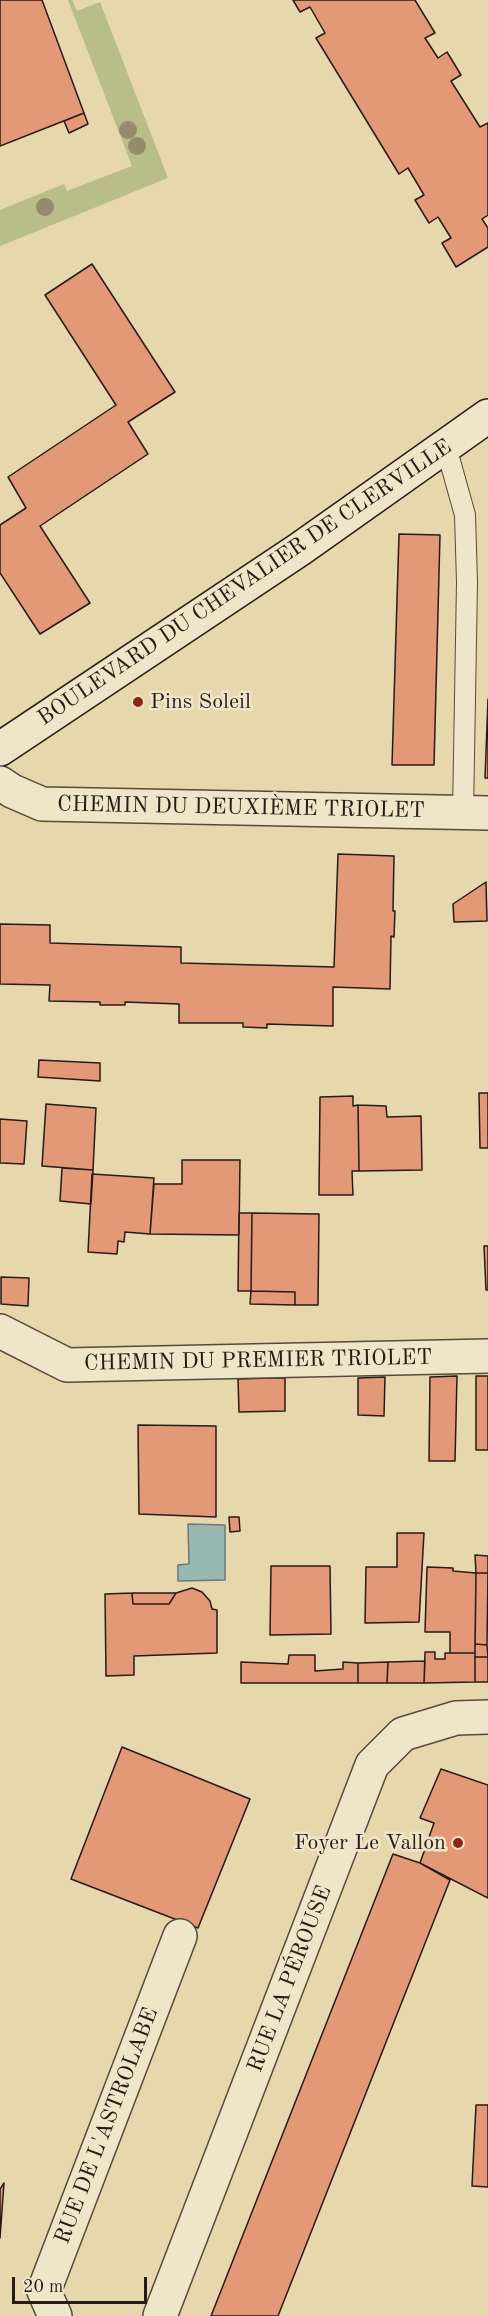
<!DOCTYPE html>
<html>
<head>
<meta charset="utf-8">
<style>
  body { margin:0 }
  #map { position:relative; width:488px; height:2316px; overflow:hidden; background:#e6d7ac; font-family:"Old Standard TT",serif }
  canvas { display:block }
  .scale { position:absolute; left:12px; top:2277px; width:135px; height:27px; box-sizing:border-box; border:3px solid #271b15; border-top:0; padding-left:8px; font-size:18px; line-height:21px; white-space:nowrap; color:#271b15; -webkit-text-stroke:4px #efe5c9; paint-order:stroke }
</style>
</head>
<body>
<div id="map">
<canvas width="488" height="2316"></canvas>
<div class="scale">20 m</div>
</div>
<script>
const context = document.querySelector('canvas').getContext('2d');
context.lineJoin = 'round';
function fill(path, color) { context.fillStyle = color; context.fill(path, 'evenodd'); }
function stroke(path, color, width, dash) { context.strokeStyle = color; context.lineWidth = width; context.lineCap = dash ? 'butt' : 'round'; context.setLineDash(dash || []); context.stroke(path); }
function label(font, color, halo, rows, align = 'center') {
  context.font = font + ' "Old Standard TT",serif'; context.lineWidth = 5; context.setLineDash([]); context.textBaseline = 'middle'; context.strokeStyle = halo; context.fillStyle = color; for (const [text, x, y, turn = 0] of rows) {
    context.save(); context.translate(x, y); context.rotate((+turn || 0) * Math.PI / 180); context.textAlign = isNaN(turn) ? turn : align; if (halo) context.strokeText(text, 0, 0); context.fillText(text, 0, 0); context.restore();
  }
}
const green = new Path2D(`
  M 68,0 L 72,0 L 77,11 L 100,2 L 168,178 L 0,246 L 0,210 L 64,184 L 67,191 L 132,166 Z`);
const water = new Path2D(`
  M 188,1524 L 225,1525 L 225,1580 L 178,1581 L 178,1565 L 189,1564 Z`);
const building = new Path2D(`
  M 0,0 L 42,0 L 84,113 L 0,146 Z
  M 293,0 L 415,0 L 435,33 L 425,38 L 438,58 L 447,52 L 461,75 L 451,81 L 480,127 L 488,123 L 488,215 L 482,219 L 488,228 L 488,247 L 456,267 L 442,243 L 451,238 L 438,217 L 429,223 L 415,200 L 424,195 L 408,168 L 399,174 L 316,38 L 325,33 L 310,7 L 300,12 Z
  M 84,113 L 88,124 L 69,133 L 64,121 Z
  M 92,264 L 175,392 L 128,422 L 148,454 L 40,526 L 90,603 L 40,634 L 0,573 L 0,525 L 26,508 L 8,477 L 116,405 L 45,295 Z
  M 399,534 L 440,535 L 434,765 L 392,765 Z
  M 488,699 L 488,778 L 485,778 Z
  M 338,854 L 394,856 L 393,911 L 395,911 L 394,937 L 391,936 L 390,989 L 333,987 L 333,1026 L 267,1024 L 267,1028 L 243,1027 L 243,1023 L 179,1023 L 179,1004 L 125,1002 L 125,1005 L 100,1005 L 100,1002 L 49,1001 L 50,985 L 0,984 L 0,924 L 50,925 L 50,943 L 181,947 L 181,963 L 334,967 Z
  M 486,882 L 487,921 L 454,922 L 453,904 Z
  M 39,1060 L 100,1063 L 100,1081 L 38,1077 Z
  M 479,1093 L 488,1093 L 488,1148 L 480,1148 Z
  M 353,1096 L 353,1106 L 358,1105 L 359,1171 L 352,1171 L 353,1195 L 319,1195 L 320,1097 Z
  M 46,1104 L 96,1108 L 93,1170 L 42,1166 Z
  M 358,1105 L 386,1106 L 387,1117 L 421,1116 L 422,1170 L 359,1171 Z
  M 0,1119 L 27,1121 L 24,1164 L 0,1163 Z
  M 182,1160 L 240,1160 L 239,1235 L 150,1234 L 154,1184 L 182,1184 Z
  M 62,1168 L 93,1170 L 91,1204 L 60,1201 Z
  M 92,1174 L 154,1178 L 150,1234 L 125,1232 L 124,1242 L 118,1241 L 117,1254 L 88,1252 Z
  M 239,1213 L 252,1213 L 251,1291 L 238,1291 Z
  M 252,1213 L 319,1214 L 318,1305 L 295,1305 L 295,1292 L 251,1291 Z
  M 484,1246 L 488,1246 L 488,1290 L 486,1290 Z
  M 1,1277 L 29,1278 L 28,1306 L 1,1304 Z
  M 251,1291 L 295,1292 L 295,1305 L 250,1304 Z
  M 457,1376 L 455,1461 L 429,1461 L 430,1377 Z
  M 476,1376 L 488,1376 L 488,1450 L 476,1450 Z
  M 385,1377 L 384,1416 L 358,1415 L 358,1378 Z
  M 270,1378 L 285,1378 L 285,1411 L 239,1412 L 238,1379 Z
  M 138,1425 L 216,1426 L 216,1517 L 139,1514 Z
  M 229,1517 L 239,1517 L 240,1531 L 230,1532 Z
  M 397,1533 L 424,1533 L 419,1622 L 365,1623 L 366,1567 L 397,1567 Z
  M 475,1555 L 488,1556 L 488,1573 L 476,1573 Z
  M 271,1566 L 330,1566 L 331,1634 L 270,1635 Z
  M 427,1567 L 453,1568 L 453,1571 L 476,1573 L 475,1653 L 450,1653 L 450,1632 L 425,1632 Z
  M 476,1573 L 488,1573 L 487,1645 L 475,1644 Z
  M 192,1588 L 202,1592 L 210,1601 L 212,1609 L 217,1610 L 217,1653 L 134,1656 L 134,1675 L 106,1676 L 105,1594 L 132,1593 L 133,1604 L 169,1604 L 176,1593 Z
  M 132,1593 L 176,1593 L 169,1604 L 133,1604 Z
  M 475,1644 L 487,1645 L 488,1657 L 475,1657 Z
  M 425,1652 L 435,1652 L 435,1659 L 445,1659 L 445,1653 L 475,1653 L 475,1682 L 424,1683 Z
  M 289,1655 L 315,1655 L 315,1671 L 343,1669 L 343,1662 L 358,1663 L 358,1683 L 241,1683 L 241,1662 L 288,1664 Z
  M 475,1657 L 488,1657 L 488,1682 L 475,1682 Z
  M 425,1661 L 424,1683 L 387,1683 L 388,1662 Z
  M 388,1662 L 387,1683 L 358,1683 L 358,1663 Z
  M 122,1747 L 250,1799 L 198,1928 L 71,1879 Z
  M 441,1769 L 488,1785 L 488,1898 L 420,1863 L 434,1823 L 420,1818 Z
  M 393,1854 L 420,1863 L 450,1880 L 278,2316 L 211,2316 Z
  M 476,2105 L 488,2105 L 488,2187 L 472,2186 Z
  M 4,2183 L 0,2238 L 0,2189 Z`);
const lane = new Path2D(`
  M 446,447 L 465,515 L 467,582 L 463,813`);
const street = new Path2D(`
  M 0,783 L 12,791 L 42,804 L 488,813
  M 0,1331 L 67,1365 L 488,1356
  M 55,2316 L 44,2291 L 180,1936
  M 160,2316 L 372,1765 L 403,1734 L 456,1718 L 488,1717`);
const secondary = new Path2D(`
  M 0,749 L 300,549 L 488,416`);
const trees = [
  [128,130],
  [137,146],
  [45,207]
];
const markers = [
  [138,702,6,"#8f2418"],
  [458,1843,6,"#8f2418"]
];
const streetNames = [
  ["BOULEVARD DU CHEVALIER DE CLERVILLE",245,583,-34],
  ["CHEMIN DU DEUXIÈME TRIOLET",241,808,1],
  ["CHEMIN DU PREMIER TRIOLET",258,1361,-1],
  ["RUE LA PÉROUSE",290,1979,-69],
  ["RUE DE L'ASTROLABE",107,2126,-69]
];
const poiNames = [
  ["Pins Soleil",150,702],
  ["Foyer Le Vallon",446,1843,"right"]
];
fill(green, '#b9bd87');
fill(water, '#99b8b2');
stroke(water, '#6b7973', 1.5);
fill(building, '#e39877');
stroke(building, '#271b15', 1.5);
stroke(lane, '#574a3b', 22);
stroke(street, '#574a3b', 36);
stroke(secondary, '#271b15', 36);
stroke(lane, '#efe5c9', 20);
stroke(street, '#efe5c9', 33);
stroke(secondary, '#efe5c9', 33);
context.fillStyle = '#958b6c';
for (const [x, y] of trees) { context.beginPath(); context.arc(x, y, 9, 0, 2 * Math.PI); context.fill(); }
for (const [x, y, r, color] of markers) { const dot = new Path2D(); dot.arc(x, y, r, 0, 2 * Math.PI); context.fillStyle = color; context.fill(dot); stroke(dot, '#efe5c9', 2); }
label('22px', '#271b15', '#efe5c9', streetNames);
label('22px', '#271b15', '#efe5c9', poiNames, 'left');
</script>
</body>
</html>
